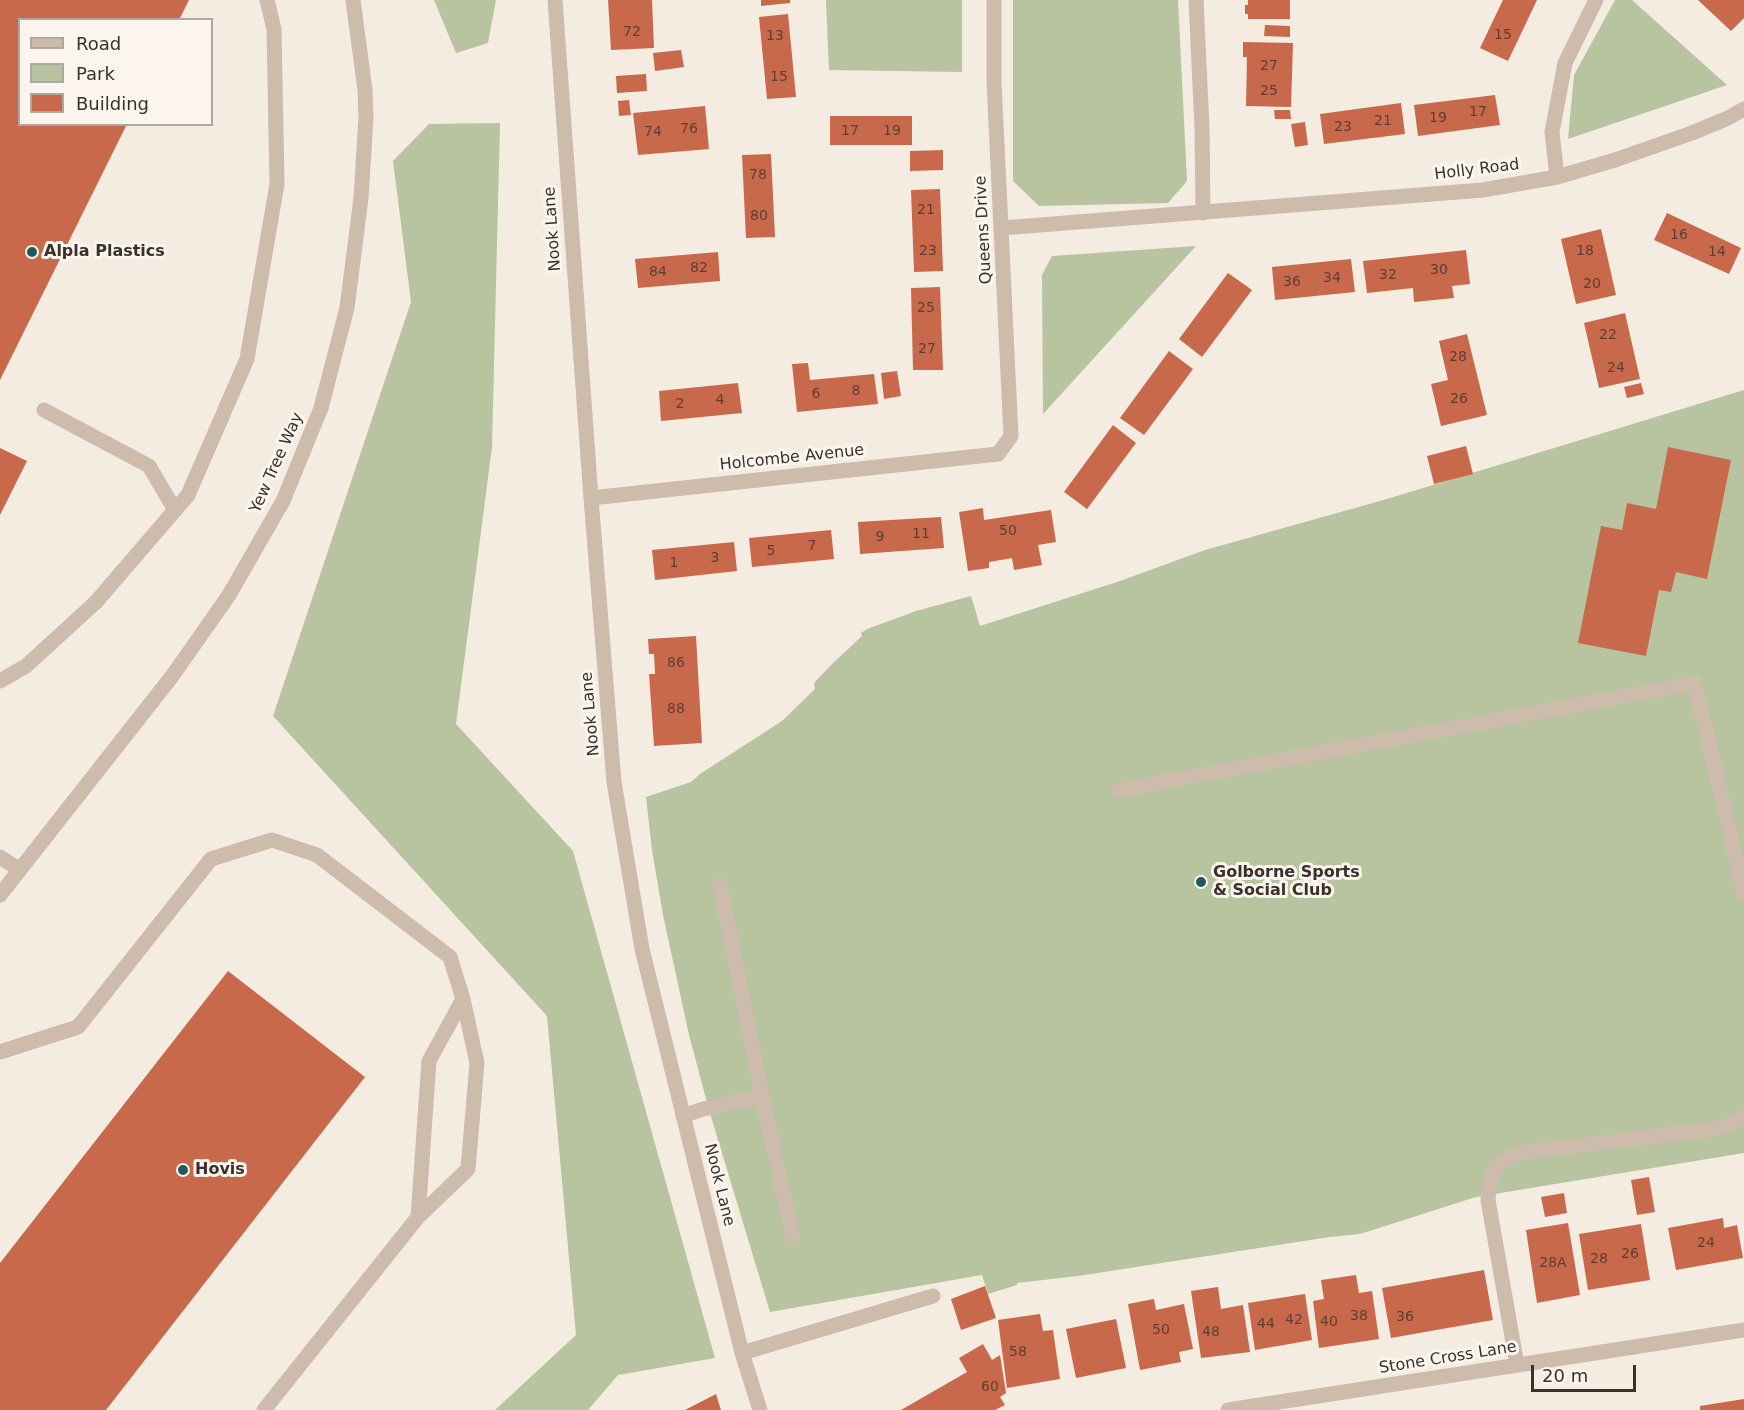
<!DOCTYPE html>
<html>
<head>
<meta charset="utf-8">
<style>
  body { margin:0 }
  #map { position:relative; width:1744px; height:1410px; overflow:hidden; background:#f4ebe1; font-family:"DejaVu Sans",sans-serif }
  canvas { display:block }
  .legend { position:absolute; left:18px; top:18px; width:195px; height:108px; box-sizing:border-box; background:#fbf5ee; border:2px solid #aea6a0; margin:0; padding:8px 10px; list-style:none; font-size:18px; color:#3b302b }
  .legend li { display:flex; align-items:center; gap:12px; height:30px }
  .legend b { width:30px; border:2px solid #aea6a0 }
  .scale { position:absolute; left:1531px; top:1365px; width:105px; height:27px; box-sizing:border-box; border:3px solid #3b302b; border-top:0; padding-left:8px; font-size:18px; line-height:21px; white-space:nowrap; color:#3b302b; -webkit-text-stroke:4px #fbf5ee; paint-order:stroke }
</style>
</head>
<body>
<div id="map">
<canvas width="1744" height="1410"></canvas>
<ul class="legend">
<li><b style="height:8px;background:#cdbbac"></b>Road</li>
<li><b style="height:16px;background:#b8c4a0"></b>Park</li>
<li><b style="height:16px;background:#c8694b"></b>Building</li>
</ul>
<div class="scale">20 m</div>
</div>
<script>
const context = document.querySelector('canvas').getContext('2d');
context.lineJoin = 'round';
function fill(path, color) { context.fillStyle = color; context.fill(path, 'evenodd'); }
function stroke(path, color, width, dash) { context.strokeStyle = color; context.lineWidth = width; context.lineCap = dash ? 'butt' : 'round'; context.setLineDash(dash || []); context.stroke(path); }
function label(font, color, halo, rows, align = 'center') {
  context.font = font + ' "DejaVu Sans",sans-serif'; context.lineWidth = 6; context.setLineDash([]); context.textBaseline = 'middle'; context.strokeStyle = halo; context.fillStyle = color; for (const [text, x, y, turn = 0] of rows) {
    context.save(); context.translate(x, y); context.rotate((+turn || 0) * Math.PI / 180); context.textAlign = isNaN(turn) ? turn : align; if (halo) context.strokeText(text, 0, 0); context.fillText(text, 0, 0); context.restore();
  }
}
const green = new Path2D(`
  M 434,0 L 496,0 L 488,43 L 456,53 Z
  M 826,0 L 962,0 L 962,72 L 829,70 Z
  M 1013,0 L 1178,0 L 1187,181 L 1168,203 L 1039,206 L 1013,181 Z
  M 1615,0 L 1632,0 L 1727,85 L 1568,139 L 1574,75 Z
  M 500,123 L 492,447 L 456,724 L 573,851 L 715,1358 L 618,1375 L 588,1410 L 495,1410 L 576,1335 L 547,1016 L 273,716 L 411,302 L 393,161 L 429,124 Z
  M 1196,246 L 1043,414 L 1042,275 L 1052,256 Z
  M 1744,390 L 1744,1153 L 1476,1197 L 1360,1234 L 1330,1237 L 1078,1276 L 1017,1283 L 1017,1285 L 988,1294 L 982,1275 L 770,1312 L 709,1110 L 689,1035 L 663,915 L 652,850 L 646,797 L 691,782 L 700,774 L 782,721 L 815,689 L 814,683 L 832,664 L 862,636 L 861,633 L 867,629 L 916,611 L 971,596 L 980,626 L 1120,581 L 1205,550 L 1387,499 Z`);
const building = new Path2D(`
  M 0,0 L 189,0 L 179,20 L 20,20 L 20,124 L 127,124 L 0,380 Z
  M 608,0 L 652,0 L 654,48 L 611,50 Z
  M 761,0 L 790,0 L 790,3 L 761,6 Z
  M 1248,0 L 1290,0 L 1290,19 L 1248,19 L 1248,14 L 1245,14 L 1245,5 L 1248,5 Z
  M 1503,0 L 1537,0 L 1508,61 L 1480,48 Z
  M 1698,0 L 1744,0 L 1744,18 L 1731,31 Z
  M 788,14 L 796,97 L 767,99 L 759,17 Z
  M 1265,25 L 1290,26 L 1290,37 L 1264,36 Z
  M 1243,42 L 1293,43 L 1291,107 L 1246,106 L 1247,57 L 1243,57 Z
  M 681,50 L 684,67 L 655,71 L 653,53 Z
  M 646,74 L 647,91 L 617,93 L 616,76 Z
  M 1495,95 L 1500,125 L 1418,136 L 1414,105 Z
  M 629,100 L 631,115 L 619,116 L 618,101 Z
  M 1401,103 L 1405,134 L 1324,144 L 1320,114 Z
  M 705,106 L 709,149 L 638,155 L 633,113 Z
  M 1274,110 L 1290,110 L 1291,119 L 1275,119 Z
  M 830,116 L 912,116 L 912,145 L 830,145 Z
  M 1305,122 L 1308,145 L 1295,147 L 1291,124 Z
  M 943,150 L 943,170 L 910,171 L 910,151 Z
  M 771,154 L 775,237 L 746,238 L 742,155 Z
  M 940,189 L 943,271 L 914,272 L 911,190 Z
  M 1667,213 L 1741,248 L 1729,274 L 1654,240 Z
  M 1601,229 L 1616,295 L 1576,304 L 1561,239 Z
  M 1466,250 L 1470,284 L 1452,286 L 1454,298 L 1414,302 L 1413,288 L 1367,293 L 1363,261 Z
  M 718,252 L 720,281 L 638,288 L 635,259 Z
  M 1351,259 L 1355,292 L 1275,300 L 1272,267 Z
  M 1228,273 L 1252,290 L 1202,357 L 1179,339 Z
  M 940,287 L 943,370 L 913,370 L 911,288 Z
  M 1625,313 L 1640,379 L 1599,388 L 1584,323 Z
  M 1467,334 L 1487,415 L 1441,426 L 1431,384 L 1448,380 L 1439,341 Z
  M 1169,351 L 1193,369 L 1144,435 L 1120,418 Z
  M 808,363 L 810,380 L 874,374 L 878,404 L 797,412 L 792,364 Z
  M 897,371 L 901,396 L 884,399 L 881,373 Z
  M 738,383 L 742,413 L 661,421 L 659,391 Z
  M 1641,383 L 1644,394 L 1627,398 L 1624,387 Z
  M 1113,425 L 1136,443 L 1087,509 L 1064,492 Z
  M 1466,446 L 1473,474 L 1434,484 L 1427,456 Z
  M 1668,447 L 1731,460 L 1707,579 L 1676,572 L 1671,592 L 1659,590 L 1646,656 L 1578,643 L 1601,526 L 1622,530 L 1627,503 L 1656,509 Z
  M 0,448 L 27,461 L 0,515 Z
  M 983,508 L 984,520 L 1051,510 L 1056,542 L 1038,545 L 1042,565 L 1014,570 L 1012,558 L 989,562 L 989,568 L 968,571 L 959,512 Z
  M 941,517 L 944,548 L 860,554 L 858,522 Z
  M 831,530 L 834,559 L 752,567 L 749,538 Z
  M 734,542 L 737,571 L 655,580 L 652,550 Z
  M 696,636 L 702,743 L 654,746 L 649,674 L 655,674 L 654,654 L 649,654 L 648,639 Z
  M 228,971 L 365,1077 L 106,1410 L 0,1410 L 0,1263 Z
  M 1649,1177 L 1655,1212 L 1637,1215 L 1631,1180 Z
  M 1564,1193 L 1567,1213 L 1545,1217 L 1541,1197 Z
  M 1723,1218 L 1724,1228 L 1737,1225 L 1743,1258 L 1676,1270 L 1668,1228 Z
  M 1568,1223 L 1580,1295 L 1537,1303 L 1526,1230 Z
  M 1641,1224 L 1650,1280 L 1588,1290 L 1579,1234 Z
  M 1484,1270 L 1493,1320 L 1391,1338 L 1382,1288 Z
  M 1356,1275 L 1359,1293 L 1372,1291 L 1379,1339 L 1319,1348 L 1313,1301 L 1324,1299 L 1321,1280 Z
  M 985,1286 L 996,1318 L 961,1330 L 951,1299 Z
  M 1218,1287 L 1221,1309 L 1243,1305 L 1250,1352 L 1201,1358 L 1191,1291 Z
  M 1305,1294 L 1312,1340 L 1255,1350 L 1248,1303 Z
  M 1154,1299 L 1156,1310 L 1184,1304 L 1193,1349 L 1179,1352 L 1181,1362 L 1140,1370 L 1128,1304 Z
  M 1040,1314 L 1043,1331 L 1053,1330 L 1060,1379 L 1007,1388 L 998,1320 Z
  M 1116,1319 L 1126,1368 L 1076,1378 L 1066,1329 Z
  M 983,1344 L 992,1360 L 1000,1355 L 1006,1393 L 1000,1397 L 1005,1405 L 995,1410 L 901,1410 L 967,1372 L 959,1358 Z
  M 716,1394 L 721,1410 L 685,1410 Z
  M 1744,1399 L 1744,1410 L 1700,1410 L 1700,1406 Z`);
const minor = new Path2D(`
  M 555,0 L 591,498 L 614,782 L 642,949 L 742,1353 L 760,1410
  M 1196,0 L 1202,127 L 1203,213
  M 1557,177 L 1552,132 L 1565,63 L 1596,0
  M 1002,228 L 1483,190 L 1557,177 L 1615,160 L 1692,133 L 1728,118 L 1744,109
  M 44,410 L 149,466 L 175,510
  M 591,498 L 998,454 L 1011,436 L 994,82 L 994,0
  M 0,681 L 26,666 L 96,602 L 188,495 L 247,359 L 277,184 L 274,29 L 267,0
  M 1119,790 L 1695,683 L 1744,893
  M 0,857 L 20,870
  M 720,885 L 762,1096 L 793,1236
  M 0,895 L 173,675 L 229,595 L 283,501 L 321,408 L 347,308 L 361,198 L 366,118 L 365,90 L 353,0
  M 0,1052 L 78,1027 L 211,859 L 272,840 L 317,855 L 450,957 L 463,999 L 429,1061 L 418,1217 L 264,1410
  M 683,1116 L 703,1109 L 762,1096
  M 418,1217 L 468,1169 L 477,1063 L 463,999
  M 742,1353 L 933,1296
  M 1517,1365 L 1488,1200 C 1490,1175 1492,1163 1517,1153 L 1720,1128 L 1744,1117
  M 1228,1410 L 1744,1330`);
const markers = [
  [32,252,6,"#1f5a5e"],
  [1201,882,6,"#1f5a5e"],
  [183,1170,6,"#1f5a5e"]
];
const numberNames = [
  ["72",632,32],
  ["15",1503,35],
  ["13",775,36],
  ["27",1269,66],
  ["15",779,77],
  ["25",1269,91],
  ["17",1478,112],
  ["19",1438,118],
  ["21",1383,121],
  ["23",1343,127],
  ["76",689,129],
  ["17",850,131],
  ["19",892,131],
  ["74",653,132],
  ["78",758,175],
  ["21",926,210],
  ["80",759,216],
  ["16",1679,235],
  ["23",928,251],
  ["18",1585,251],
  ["14",1717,252],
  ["82",699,268],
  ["30",1439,270],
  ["84",658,272],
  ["32",1388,275],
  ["34",1332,278],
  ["36",1292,282],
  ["20",1592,284],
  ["25",926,308],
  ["22",1608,335],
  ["27",927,349],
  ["28",1458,357],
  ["24",1616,368],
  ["8",856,391],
  ["6",816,394],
  ["26",1459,399],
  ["4",720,400],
  ["2",680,404],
  ["50",1008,531],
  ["11",921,534],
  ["9",880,537],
  ["7",812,546],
  ["5",771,551],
  ["3",715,558],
  ["1",674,563],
  ["86",676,663],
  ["88",676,709],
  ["24",1706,1243],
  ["26",1630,1254],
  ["28",1599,1259],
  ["28A",1553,1263],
  ["38",1359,1316],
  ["36",1405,1317],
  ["42",1294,1320],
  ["40",1329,1322],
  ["44",1266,1324],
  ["50",1161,1330],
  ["48",1211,1332],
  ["58",1018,1352],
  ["60",990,1387]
];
const streetNames = [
  ["Holly Road",1477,170,-7],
  ["Nook Lane",553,229,-94],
  ["Queens Drive",984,230,-93],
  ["Holcombe Avenue",792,458,-6],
  ["Yew Tree Way",277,463,-66],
  ["Nook Lane",591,714,-95],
  ["Nook Lane",719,1185,76],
  ["Stone Cross Lane",1448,1358,-9]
];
const poiNames = [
  ["Alpla Plastics",44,252],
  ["Golborne Sports",1213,873],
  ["& Social Club",1213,891],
  ["Hovis",195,1170]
];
fill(green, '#b8c4a0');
fill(building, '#c8694b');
stroke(minor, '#cdbbac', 15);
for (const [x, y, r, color] of markers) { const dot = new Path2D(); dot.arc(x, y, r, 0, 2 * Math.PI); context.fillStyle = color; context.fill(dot); stroke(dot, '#fbf5ee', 2); }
label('14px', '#5e3e33', null, numberNames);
label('16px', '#3b302b', '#fbf5ee', streetNames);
label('bold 16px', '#3b302b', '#fbf5ee', poiNames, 'left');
</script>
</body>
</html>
